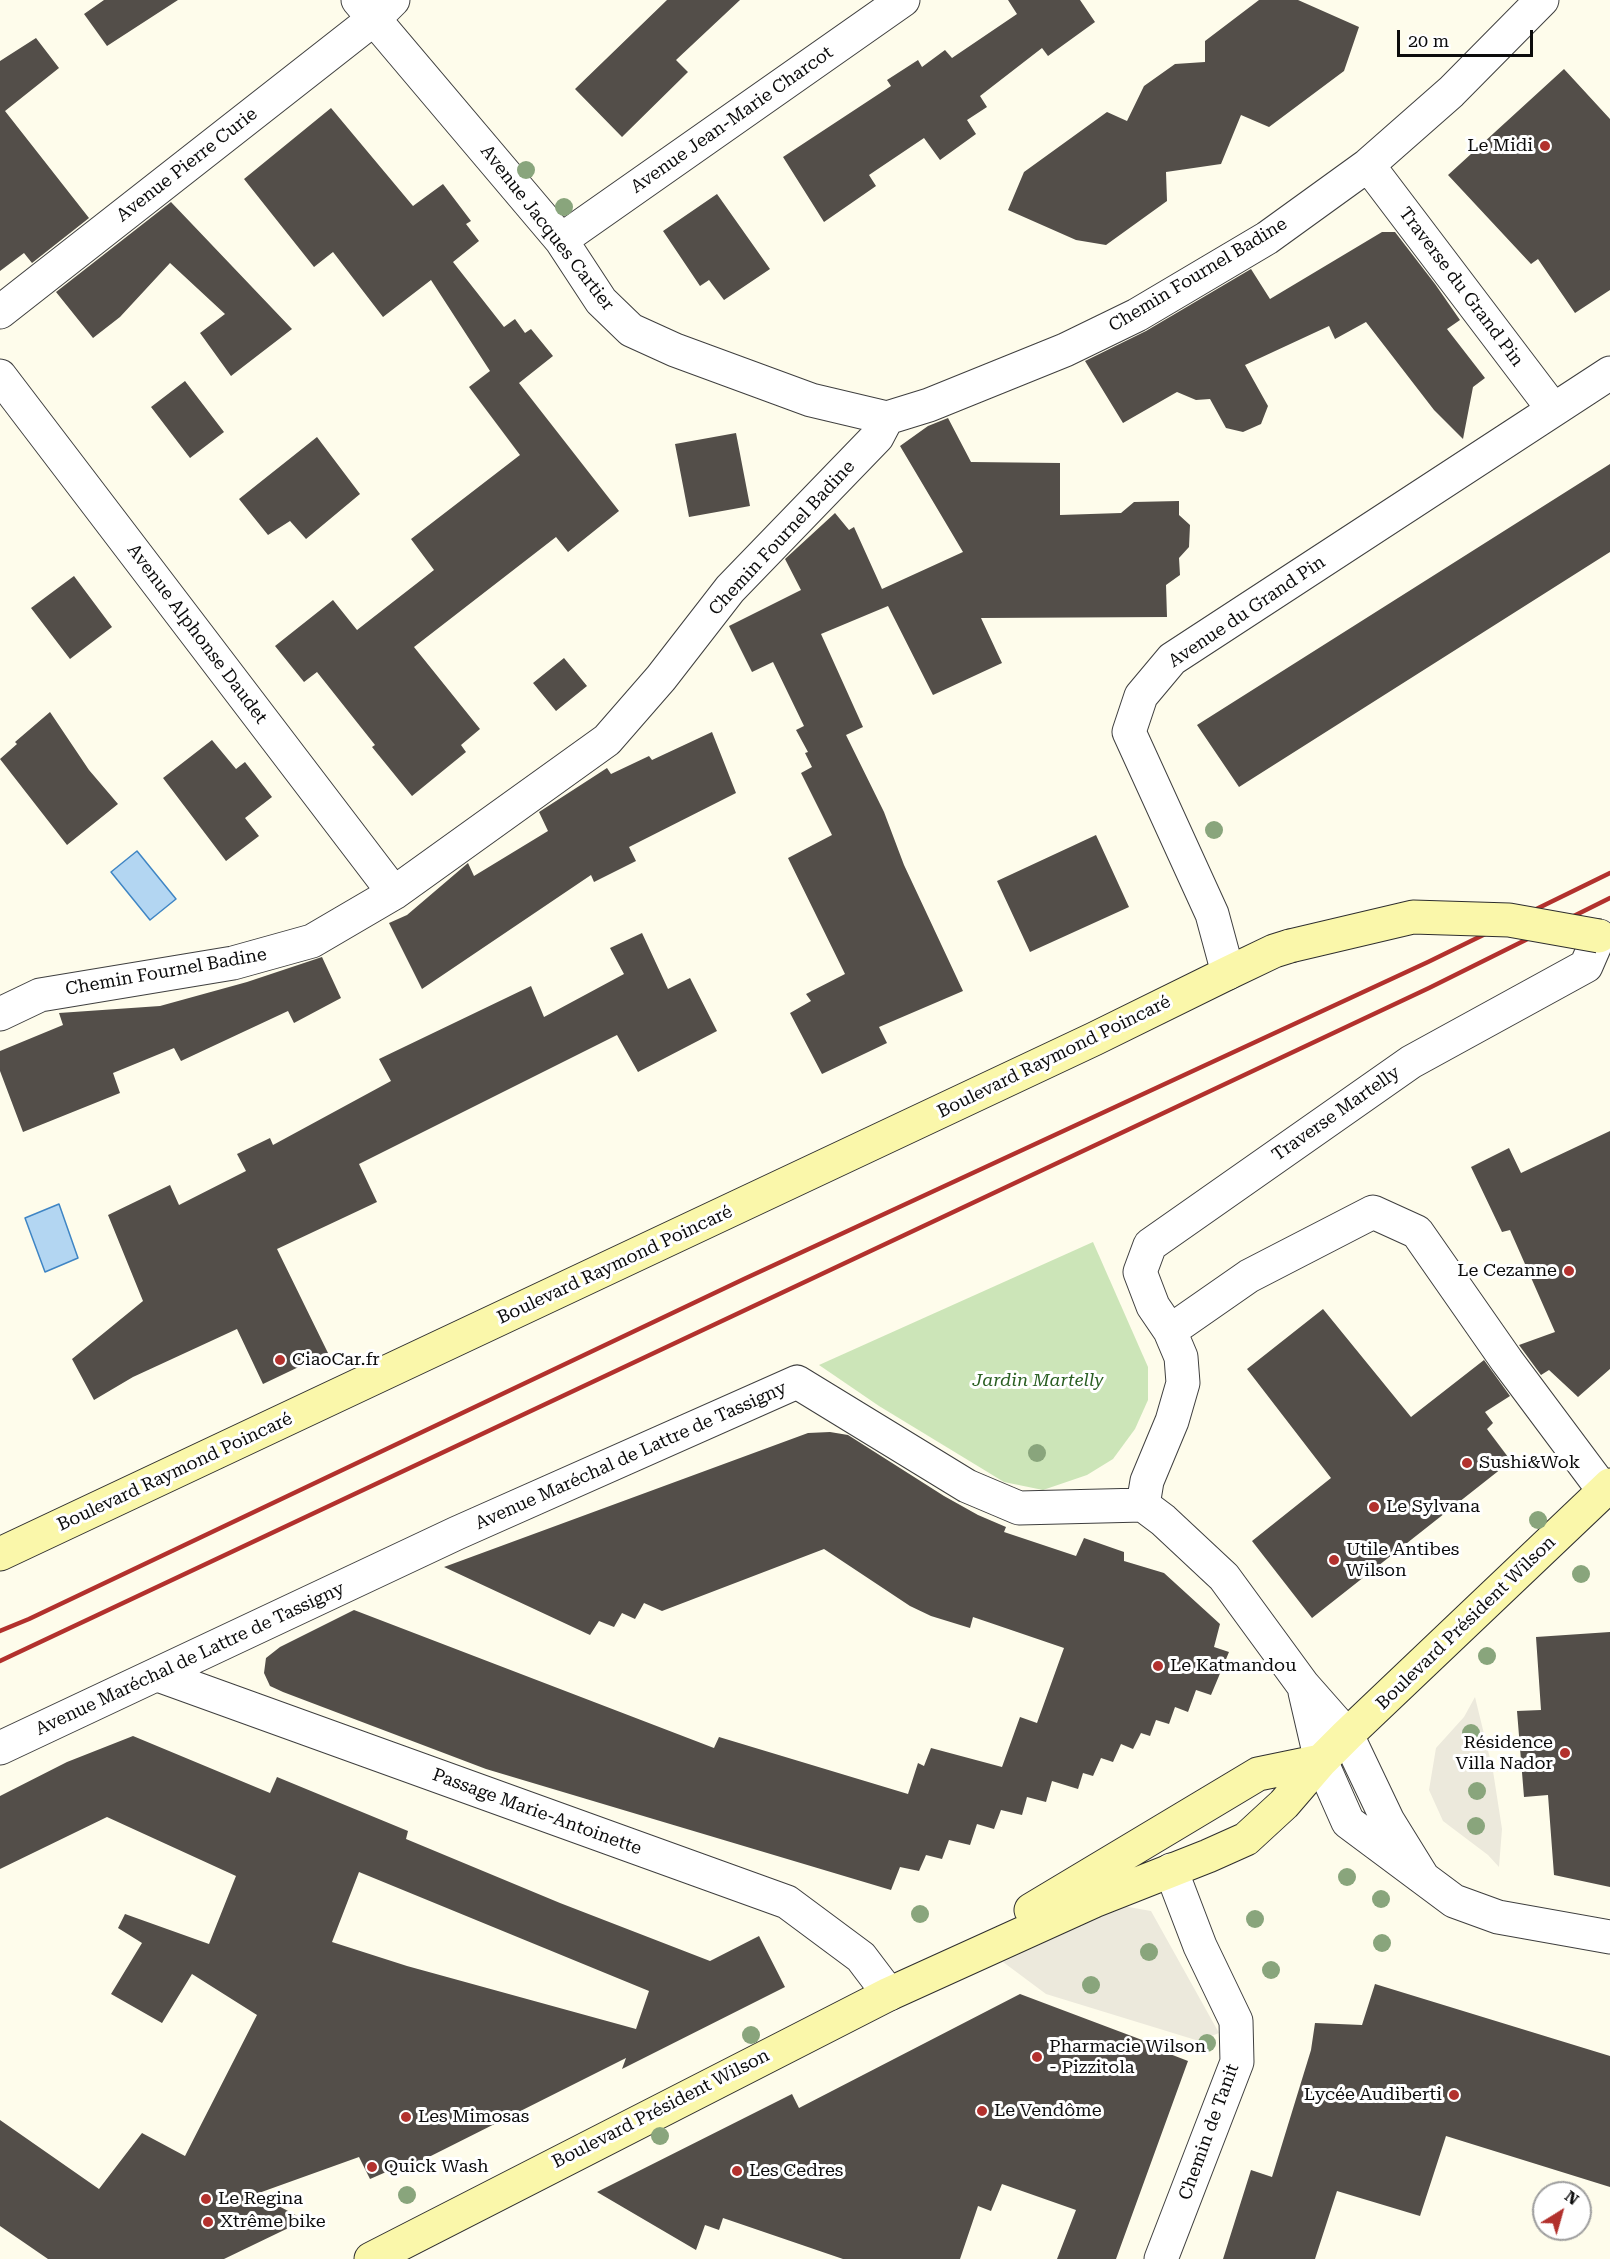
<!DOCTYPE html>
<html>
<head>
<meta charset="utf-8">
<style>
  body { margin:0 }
  #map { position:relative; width:1610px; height:2259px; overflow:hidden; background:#fefceb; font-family:"Roboto Serif",serif }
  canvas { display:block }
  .north { position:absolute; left:1532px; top:2181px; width:60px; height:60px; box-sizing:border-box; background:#fff; border:2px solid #9e9e9e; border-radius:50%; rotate:37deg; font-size:16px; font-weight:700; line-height:24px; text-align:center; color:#0c0c0c }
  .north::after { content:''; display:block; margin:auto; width:21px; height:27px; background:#b2312d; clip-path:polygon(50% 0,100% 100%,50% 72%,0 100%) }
  .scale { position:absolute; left:1397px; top:30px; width:136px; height:27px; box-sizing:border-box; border:3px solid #0c0c0c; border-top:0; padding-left:8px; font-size:18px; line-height:21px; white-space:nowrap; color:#0c0c0c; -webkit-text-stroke:4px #fff; paint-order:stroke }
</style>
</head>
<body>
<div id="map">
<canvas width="1610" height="2259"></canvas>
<div class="north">N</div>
<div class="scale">20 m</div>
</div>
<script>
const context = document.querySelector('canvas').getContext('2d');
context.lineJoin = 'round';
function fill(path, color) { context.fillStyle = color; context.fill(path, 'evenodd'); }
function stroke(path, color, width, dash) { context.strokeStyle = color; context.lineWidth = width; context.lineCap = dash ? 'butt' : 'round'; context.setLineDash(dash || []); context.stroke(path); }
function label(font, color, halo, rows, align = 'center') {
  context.font = font + ' "Roboto Serif",serif'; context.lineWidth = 6; context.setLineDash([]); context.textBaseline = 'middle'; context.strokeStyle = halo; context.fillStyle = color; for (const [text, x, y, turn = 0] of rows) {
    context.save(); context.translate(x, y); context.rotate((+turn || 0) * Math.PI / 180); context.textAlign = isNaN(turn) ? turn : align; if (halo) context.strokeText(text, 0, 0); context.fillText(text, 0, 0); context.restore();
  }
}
const green = new Path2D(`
  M 1093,1242 L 1148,1367 L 1148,1400 L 1135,1429 L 1113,1459 L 1087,1475 L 1043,1490 L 1004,1482 L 879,1406 L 819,1365 Z`);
const plaza = new Path2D(`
  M 1475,1697 L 1493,1771 L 1502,1829 L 1499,1867 L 1488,1855 L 1443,1821 L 1429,1790 L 1436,1748 L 1464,1717 Z
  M 1123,1906 L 1151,1911 L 1219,2033 L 1199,2041 L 1046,1994 L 1003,1962 Z`);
const water = new Path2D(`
  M 137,851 L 176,899 L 150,920 L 111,872 Z
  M 59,1204 L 78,1258 L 45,1272 L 25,1218 Z`);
const building = new Path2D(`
  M 104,0 L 178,0 L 107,46 L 84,14 Z
  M 667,0 L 740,0 L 676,60 L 688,72 L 622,137 L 575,89 Z
  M 1008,0 L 1080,0 L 1095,22 L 1048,56 L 1042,48 L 980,96 L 987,107 L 967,120 L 976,134 L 940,160 L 924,138 L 869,175 L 876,186 L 824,222 L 783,157 L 891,86 L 887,80 L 918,60 L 922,67 L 945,50 L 952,58 L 1017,14 Z
  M 1259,0 L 1298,0 L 1359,27 L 1344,71 L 1269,127 L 1241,115 L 1221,164 L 1166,172 L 1167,201 L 1106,245 L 1076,240 L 1008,210 L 1024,172 L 1107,112 L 1127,121 L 1144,86 L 1175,64 L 1205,62 L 1205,41 Z
  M 36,38 L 59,68 L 5,111 L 89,218 L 32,263 L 24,253 L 0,271 L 0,61 Z
  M 1564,69 L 1610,119 L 1610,290 L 1575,313 L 1538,259 L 1531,264 L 1448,175 Z
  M 331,108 L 413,206 L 443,184 L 471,221 L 466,224 L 479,241 L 453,262 L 504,327 L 515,319 L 525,333 L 531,329 L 553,356 L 519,383 L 619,511 L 568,552 L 556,537 L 414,647 L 480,729 L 461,745 L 466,752 L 412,796 L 372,747 L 375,745 L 317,672 L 304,682 L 275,646 L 333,600 L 357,630 L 434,570 L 411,539 L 520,455 L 469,387 L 490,371 L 431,280 L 383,317 L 333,252 L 314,267 L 244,179 Z
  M 717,194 L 770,269 L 724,300 L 709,280 L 700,286 L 663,231 Z
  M 171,202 L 292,329 L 231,376 L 200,333 L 225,314 L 170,263 L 120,317 L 93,338 L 56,292 Z
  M 1382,232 L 1395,232 L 1435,284 L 1460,320 L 1447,329 L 1485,378 L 1473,387 L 1463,439 L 1434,410 L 1366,322 L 1335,339 L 1329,326 L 1245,365 L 1268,406 L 1261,424 L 1243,432 L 1226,428 L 1210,399 L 1196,400 L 1177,392 L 1123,423 L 1085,361 L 1146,331 L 1251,269 L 1270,299 Z
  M 185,381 L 224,432 L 190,458 L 151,407 Z
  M 948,418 L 971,462 L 1060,463 L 1060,515 L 1121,513 L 1134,502 L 1179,501 L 1179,515 L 1190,525 L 1189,547 L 1179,558 L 1180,575 L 1166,585 L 1167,617 L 981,618 L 1002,663 L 933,695 L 888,606 L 821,634 L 863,727 L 846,735 L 884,812 L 904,865 L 963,991 L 879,1027 L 887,1043 L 822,1074 L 790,1013 L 811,1001 L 806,994 L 845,974 L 788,858 L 832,835 L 801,773 L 812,767 L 805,753 L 808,752 L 796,730 L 804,726 L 773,662 L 752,672 L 729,626 L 801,590 L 785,559 L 835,513 L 849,530 L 854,527 L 882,589 L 963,552 L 900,446 L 928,426 Z
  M 736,433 L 750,506 L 689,517 L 675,444 Z
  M 317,437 L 360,494 L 306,539 L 290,521 L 268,535 L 239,499 Z
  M 1610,464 L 1610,552 L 1239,787 L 1197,725 Z
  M 74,576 L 112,627 L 70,659 L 31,608 Z
  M 564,658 L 587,686 L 556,711 L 533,683 Z
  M 50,712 L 89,770 L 118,804 L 67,845 L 0,759 L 17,744 L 15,742 Z
  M 712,732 L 736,793 L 629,847 L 636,861 L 594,882 L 591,875 L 422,989 L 389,923 L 407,915 L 468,863 L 474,876 L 548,831 L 539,812 L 607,768 L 611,774 L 649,756 L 652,760 Z
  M 212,740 L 236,769 L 245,762 L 272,797 L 245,818 L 259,836 L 226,861 L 163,778 Z
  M 1096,835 L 1129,907 L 1030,952 L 997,881 Z
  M 642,933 L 668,989 L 690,978 L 717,1031 L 638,1072 L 617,1035 L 359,1164 L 377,1202 L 277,1249 L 328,1353 L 263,1384 L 237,1329 L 133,1377 L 94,1400 L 72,1359 L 143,1301 L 108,1215 L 170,1185 L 179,1205 L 246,1171 L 237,1154 L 270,1138 L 273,1145 L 391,1081 L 379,1059 L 531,986 L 544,1017 L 624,974 L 610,948 Z
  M 322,957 L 341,998 L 294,1023 L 288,1011 L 181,1061 L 174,1048 L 113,1073 L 120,1093 L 23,1132 L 0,1071 L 0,1051 L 63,1025 L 59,1013 L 160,1006 L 247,982 Z
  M 1610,1131 L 1610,1369 L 1578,1397 L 1549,1370 L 1541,1375 L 1519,1345 L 1555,1332 L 1510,1230 L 1502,1232 L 1471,1167 L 1509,1148 L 1521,1173 Z
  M 1323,1309 L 1411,1417 L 1484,1360 L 1510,1396 L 1485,1412 L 1493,1423 L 1487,1429 L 1511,1461 L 1312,1618 L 1252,1541 L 1331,1478 L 1247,1369 Z
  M 830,1432 L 848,1435 L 944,1496 L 978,1515 L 1006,1527 L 1004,1532 L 1076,1556 L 1084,1538 L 1124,1552 L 1124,1561 L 1164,1573 L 1220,1624 L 1214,1647 L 1229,1652 L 1211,1695 L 1196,1690 L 1188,1712 L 1175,1707 L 1169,1724 L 1156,1720 L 1150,1736 L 1141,1733 L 1133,1749 L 1121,1744 L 1113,1762 L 1101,1758 L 1093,1776 L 1083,1773 L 1078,1789 L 1052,1781 L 1046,1802 L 1027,1797 L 1022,1815 L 1001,1810 L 994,1829 L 977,1824 L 970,1845 L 949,1840 L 942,1859 L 926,1855 L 919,1871 L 900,1867 L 891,1890 L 486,1769 L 283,1692 L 270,1686 L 264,1673 L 266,1658 L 280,1647 L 354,1610 L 714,1748 L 719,1737 L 908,1794 L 918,1763 L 924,1766 L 931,1748 L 1002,1767 L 1020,1717 L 1037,1723 L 1064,1648 L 973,1617 L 970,1628 L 931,1616 L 910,1606 L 824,1549 L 662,1611 L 644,1603 L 635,1619 L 622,1613 L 614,1627 L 599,1621 L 590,1635 L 444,1567 L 808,1433 Z
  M 1610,1632 L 1610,1887 L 1554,1875 L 1548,1795 L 1524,1797 L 1517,1711 L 1541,1710 L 1536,1637 Z
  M 133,1736 L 270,1793 L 277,1777 L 408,1831 L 406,1839 L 560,1903 L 710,1961 L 759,1936 L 785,1987 L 622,2069 L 626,2058 L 395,2174 L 393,2169 L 370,2179 L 359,2157 L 256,2194 L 305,2220 L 224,2259 L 48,2259 L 0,2226 L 0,2120 L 99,2189 L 142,2133 L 185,2156 L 257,2015 L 192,1974 L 162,2023 L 111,1994 L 142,1943 L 118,1928 L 125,1914 L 209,1944 L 236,1876 L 107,1817 L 0,1869 L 0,1796 L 67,1762 ZM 359,1872 L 649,1991 L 636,2029 L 407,1966 L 332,1942 Z
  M 1375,1984 L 1610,2056 L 1610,2187 L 1446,2136 L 1420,2216 L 1337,2191 L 1315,2259 L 1223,2259 L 1251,2170 L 1272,2177 L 1311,2050 L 1315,2023 L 1362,2025 Z
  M 1020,1994 L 1158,2046 L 1157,2049 L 1188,2061 L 1116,2259 L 1057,2259 L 1076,2210 L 1002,2184 L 991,2211 L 978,2206 L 960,2259 L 843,2259 L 723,2218 L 719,2230 L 705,2225 L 696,2250 L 597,2192 L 792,2094 L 799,2108 Z`);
const minor = new Path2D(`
  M 358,0 L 561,240 L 601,301 L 631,330 L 675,350 L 811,400 L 887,418
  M 1368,165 L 1553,409
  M 561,240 L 903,0
  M 0,312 L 375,18 L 393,0
  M 0,376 L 394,893
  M 1228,973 L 1212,914 L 1129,732 L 1141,696 L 1172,659 L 1610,373
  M 0,1014 L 40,995 L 233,963 L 312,941 L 394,893 L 607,740 L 661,678 L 730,589 L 877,437 L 887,418 L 929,405 L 1065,350 L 1137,315 L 1267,238 L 1368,165 L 1451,92 L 1542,0
  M 1170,1331 L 1249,1276 L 1373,1212 L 1417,1232 L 1507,1361 L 1604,1491
  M 1143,1505 L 1147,1481 L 1172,1421 L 1183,1383 L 1181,1357 L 1170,1331 L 1153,1306 L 1140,1272 L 1150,1245 L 1411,1062 L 1586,966 L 1599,936
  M 158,1675 L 787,1902 L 861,1957 L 889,1994
  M 1305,1692 L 1321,1761 L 1348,1822 L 1454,1901 L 1498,1917 L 1610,1937
  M 0,1748 L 457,1533 L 797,1382 L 967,1486 L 1019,1508 L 1143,1505 L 1163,1520 L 1224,1577 L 1303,1685 L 1347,1735 L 1388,1821 L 1422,1876
  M 1161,2259 L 1237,2062 L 1236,2021 L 1200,1946 L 1171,1870`);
const secondary = new Path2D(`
  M 0,1554 L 1094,1039 L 1228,973 L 1274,951 L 1290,946
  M 1031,1910 L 1258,1774 L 1321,1761
  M 371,2259 L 889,1994 L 1094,1901 L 1208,1856 L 1246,1839 L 1284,1804 L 1321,1761 L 1347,1735 L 1610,1485`);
const rail = new Path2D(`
  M 0,1631 L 29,1619 L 744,1279 L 1428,962 L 1610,873
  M 0,1661 L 1429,988 L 1610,898`);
const secondaryBridge = new Path2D(`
  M 1290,946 L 1413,917 L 1509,920 L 1599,936`);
const trees = [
  [526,170],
  [564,207],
  [1214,830],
  [1037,1453],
  [1538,1520],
  [1581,1574],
  [1487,1656],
  [1471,1733],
  [1477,1791],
  [1476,1826],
  [1347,1877],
  [1381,1899],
  [920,1914],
  [1255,1919],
  [1382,1943],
  [1149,1952],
  [1271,1970],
  [1091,1985],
  [751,2035],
  [1207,2043],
  [660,2136],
  [407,2195]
];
const markers = [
  [1545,146,6,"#b2312d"],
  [1569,1271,6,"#b2312d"],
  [280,1360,6,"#b2312d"],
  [1467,1463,6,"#b2312d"],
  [1374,1507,6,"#b2312d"],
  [1334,1560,6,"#b2312d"],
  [1158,1666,6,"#b2312d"],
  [1565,1753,6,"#b2312d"],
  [1037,2057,6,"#b2312d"],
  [1454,2095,6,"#b2312d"],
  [982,2111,6,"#b2312d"],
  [406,2117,6,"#b2312d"],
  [372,2167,6,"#b2312d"],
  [737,2171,6,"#b2312d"],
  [206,2199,6,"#b2312d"],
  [208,2222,6,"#b2312d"]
];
const streetNames = [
  ["Avenue Jean-Marie Charcot",732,120,-35],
  ["Avenue Pierre Curie",187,165,-38],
  ["Avenue Jacques Cartier",547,228,52],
  ["Chemin Fournel Badine",1198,275,-31],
  ["Traverse du Grand Pin",1461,287,53],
  ["Chemin Fournel Badine",782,538,-47],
  ["Avenue du Grand Pin",1247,612,-34],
  ["Avenue Alphonse Daudet",197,634,53],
  ["Chemin Fournel Badine",166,972,-10],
  ["Boulevard Raymond Poincaré",1054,1057,-26],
  ["Traverse Martelly",1336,1114,-35],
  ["Boulevard Raymond Poincaré",615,1265,-25],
  ["Avenue Maréchal de Lattre de Tassigny",631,1456,-24],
  ["Boulevard Raymond Poincaré",175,1472,-25],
  ["Boulevard Président Wilson",1466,1623,-44],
  ["Avenue Maréchal de Lattre de Tassigny",190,1659,-25],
  ["Passage Marie-Antoinette",537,1812,20],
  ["Boulevard Président Wilson",661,2109,-27],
  ["Chemin de Tanit",1209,2132,-70]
];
const poiNames = [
  ["Le Midi",1533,146,"right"],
  ["Le Cezanne",1557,1271,"right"],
  ["CiaoCar.fr",292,1360],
  ["Sushi&Wok",1479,1463],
  ["Le Sylvana",1386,1507],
  ["Utile Antibes",1346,1550],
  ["Wilson",1346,1571],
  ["Le Katmandou",1170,1666],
  ["Résidence",1553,1743,"right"],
  ["Villa Nador",1553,1764,"right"],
  ["Pharmacie Wilson",1049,2047],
  ["- Pizzitola",1049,2068],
  ["Lycée Audiberti",1442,2095,"right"],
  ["Le Vendôme",994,2111],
  ["Les Mimosas",418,2117],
  ["Quick Wash",384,2167],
  ["Les Cedres",749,2171],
  ["Le Regina",218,2199],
  ["Xtrême bike",220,2222]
];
const parkNames = [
  ["Jardin Martelly",1038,1381]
];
fill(green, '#cce5b8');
fill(plaza, '#ece9dc');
fill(water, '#b3d6f2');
stroke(water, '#3f85c4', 1.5);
fill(building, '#534e49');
stroke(minor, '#3f3f3f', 35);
stroke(secondary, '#2e2e2e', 35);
stroke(minor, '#fff', 33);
stroke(secondary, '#faf7aa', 33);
stroke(rail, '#b2312d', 4.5);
stroke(secondaryBridge, '#2e2e2e', 35, []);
stroke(secondaryBridge, '#faf7aa', 33);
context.fillStyle = '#89a57c';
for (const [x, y] of trees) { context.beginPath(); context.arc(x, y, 9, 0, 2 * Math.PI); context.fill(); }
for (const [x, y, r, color] of markers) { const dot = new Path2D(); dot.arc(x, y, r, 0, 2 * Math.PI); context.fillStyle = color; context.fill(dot); stroke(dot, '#fff', 2); }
label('18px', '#0c0c0c', '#fff', streetNames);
label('18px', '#0c0c0c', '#fff', poiNames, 'left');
label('italic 18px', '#295e21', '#fff', parkNames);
</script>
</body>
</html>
